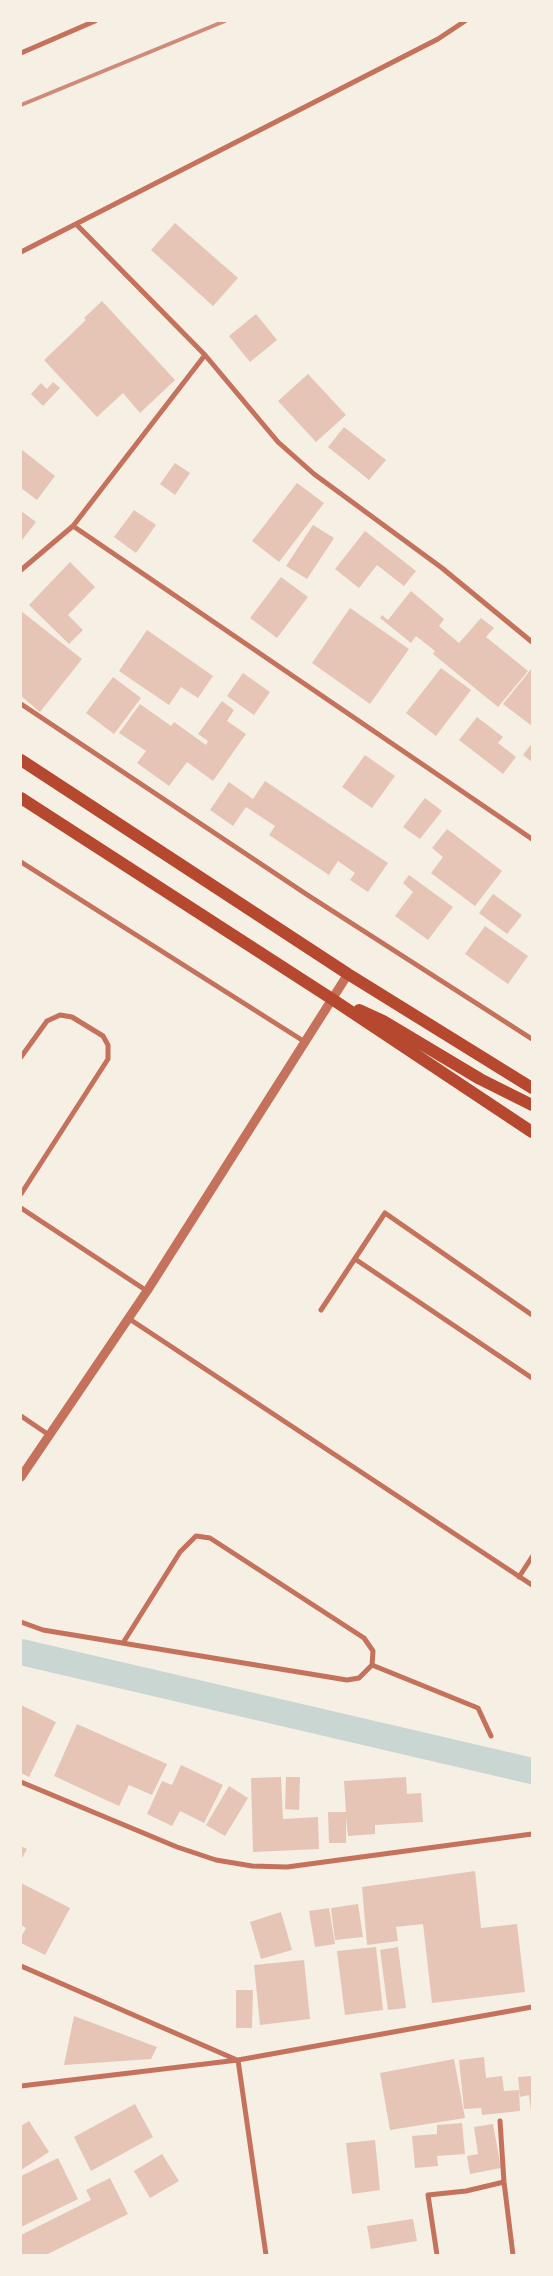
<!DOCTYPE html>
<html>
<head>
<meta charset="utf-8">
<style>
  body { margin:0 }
  #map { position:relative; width:553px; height:2276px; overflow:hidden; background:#f6efe4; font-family:"Varela Round",sans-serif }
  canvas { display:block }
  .frame { position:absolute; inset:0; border:22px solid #f6efe4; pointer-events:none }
</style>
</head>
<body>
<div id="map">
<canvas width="553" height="2276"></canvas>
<div class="frame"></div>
</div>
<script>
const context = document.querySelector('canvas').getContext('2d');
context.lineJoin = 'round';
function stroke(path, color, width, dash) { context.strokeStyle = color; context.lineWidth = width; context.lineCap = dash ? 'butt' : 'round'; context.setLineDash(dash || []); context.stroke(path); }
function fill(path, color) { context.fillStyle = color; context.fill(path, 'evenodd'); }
const canal = new Path2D(`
  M 21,1652 L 532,1771`);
const building = new Path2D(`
  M 175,223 L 238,278 L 213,306 L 151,250 Z
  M 102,301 L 175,380 L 140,413 L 123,393 L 97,417 L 44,360 L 86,320 L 84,318 Z
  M 256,314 L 277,340 L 250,362 L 229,336 Z
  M 308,374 L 346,415 L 316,442 L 278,401 Z
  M 53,382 L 60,388 L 43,406 L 31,394 L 41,383 L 47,389 Z
  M 344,427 L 386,460 L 369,480 L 328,447 Z
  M 21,449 L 55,476 L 37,500 L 21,488 Z
  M 175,463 L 190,473 L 175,495 L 160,484 Z
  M 297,483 L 324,503 L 279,562 L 252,541 Z
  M 134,510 L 156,525 L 136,553 L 114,537 Z
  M 21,511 L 36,522 L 22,540 L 21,539 Z
  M 313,525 L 334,538 L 307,579 L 286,566 Z
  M 365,531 L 416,571 L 404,586 L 377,565 L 359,588 L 335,569 Z
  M 70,562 L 95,587 L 68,615 L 83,630 L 69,644 L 29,605 Z
  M 281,577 L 308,597 L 277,638 L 250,618 Z
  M 411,591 L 444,619 L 439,626 L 459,643 L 481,618 L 494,628 L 486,637 L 528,671 L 498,707 L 433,654 L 435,651 L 416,636 L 411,643 L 380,618 L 382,615 L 388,620 Z
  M 350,608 L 409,649 L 370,704 L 312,663 Z
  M 21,611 L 82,659 L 40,712 L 21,696 Z
  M 147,630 L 213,676 L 198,698 L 181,687 L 169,705 L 119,671 Z
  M 441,668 L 471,690 L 436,736 L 406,713 Z
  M 532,668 L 532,726 L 503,704 Z
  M 243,673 L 270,692 L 254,715 L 227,696 Z
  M 113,677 L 141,698 L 114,734 L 86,713 Z
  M 222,701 L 234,710 L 227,721 L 246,734 L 213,781 L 187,762 L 169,786 L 137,763 L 146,751 L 119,733 L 140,704 L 171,726 L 174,722 L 206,745 L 208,741 L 198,734 Z
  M 477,717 L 503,737 L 498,743 L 516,757 L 503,774 L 459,740 Z
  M 532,743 L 532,762 L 523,755 Z
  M 365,755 L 395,776 L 372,808 L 342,787 Z
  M 265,781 L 388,863 L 368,892 L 350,880 L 355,873 L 338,861 L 329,875 L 269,835 L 275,826 L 246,807 L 233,826 L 210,810 L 229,782 L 253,799 Z
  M 425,798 L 442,811 L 420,839 L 403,827 Z
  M 447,829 L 502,871 L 475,906 L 431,873 L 443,857 L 432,848 Z
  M 409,875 L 453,907 L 428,940 L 395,916 L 413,892 L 403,883 Z
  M 493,894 L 522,915 L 507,934 L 479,913 Z
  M 485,926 L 528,956 L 508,984 L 465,954 Z
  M 21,1705 L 56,1722 L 29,1777 L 21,1773 Z
  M 77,1724 L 167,1764 L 152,1795 L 129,1785 L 119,1806 L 54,1776 Z
  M 181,1765 L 223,1785 L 204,1823 L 180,1811 L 172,1826 L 147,1814 L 162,1781 L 172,1785 Z
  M 281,1777 L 283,1819 L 318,1817 L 319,1849 L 253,1852 L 251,1778 Z
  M 286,1777 L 300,1777 L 299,1810 L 285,1809 Z
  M 406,1777 L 407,1794 L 421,1793 L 423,1822 L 375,1825 L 375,1834 L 348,1836 L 346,1817 L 346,1843 L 329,1843 L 328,1812 L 346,1812 L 344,1781 Z
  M 229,1786 L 248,1798 L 225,1836 L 206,1825 Z
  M 21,1846 L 27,1849 L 21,1860 Z
  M 475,1871 L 481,1928 L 517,1924 L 525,1992 L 432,2003 L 423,1924 L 396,1927 L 398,1941 L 367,1945 L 362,1887 Z
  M 21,1883 L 70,1908 L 45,1955 L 21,1943 L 21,1937 L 26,1928 L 21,1925 Z
  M 358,1904 L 363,1937 L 335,1940 L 331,1908 Z
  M 329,1908 L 335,1944 L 315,1947 L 309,1911 Z
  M 281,1912 L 292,1950 L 261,1959 L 250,1922 Z
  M 376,1947 L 383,2010 L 345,2015 L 337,1951 Z
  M 398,1947 L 406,2008 L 388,2010 L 380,1950 Z
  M 304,1960 L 310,2019 L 260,2025 L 254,1965 Z
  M 236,1990 L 253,1990 L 252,2028 L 236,2028 Z
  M 74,2016 L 157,2047 L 151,2059 L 64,2065 Z
  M 484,2057 L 486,2078 L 502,2076 L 504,2091 L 519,2090 L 520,2111 L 482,2115 L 481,2108 L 464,2109 L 459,2060 Z
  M 454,2059 L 465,2118 L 390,2130 L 380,2073 Z
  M 532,2076 L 532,2111 L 531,2111 L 529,2095 L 520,2097 L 518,2077 Z
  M 135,2104 L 153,2137 L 91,2171 L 74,2137 Z
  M 29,2121 L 49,2152 L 21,2170 L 21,2126 Z
  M 462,2123 L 465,2154 L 437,2156 L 438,2166 L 415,2168 L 412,2136 L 437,2134 L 437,2125 Z
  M 493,2124 L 501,2168 L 470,2174 L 467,2156 L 478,2154 L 474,2127 Z
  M 375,2140 L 380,2190 L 352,2194 L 346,2143 Z
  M 162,2154 L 179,2181 L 150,2198 L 134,2171 Z
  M 58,2158 L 78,2199 L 21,2227 L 21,2176 Z
  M 110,2178 L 128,2214 L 46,2255 L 21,2255 L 21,2235 L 91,2200 L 86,2190 Z
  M 413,2219 L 417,2241 L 371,2249 L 367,2226 Z`);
const minor = new Path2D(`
  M 21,53 L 95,21
  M 76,224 L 205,355 L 278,442 L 314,474 L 442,568 L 532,642
  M 21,252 L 438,39 L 465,21
  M 73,526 L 532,839
  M 21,570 L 73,526 L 205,355
  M 21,704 L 306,894 L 532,1039
  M 21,862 L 305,1042
  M 21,1057 L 47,1021 L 60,1015 L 72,1017 L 103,1036 L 108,1045 L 108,1059 L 21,1194
  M 21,1208 L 147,1291
  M 355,1259 L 532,1378
  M 321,1310 L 385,1213 L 532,1315
  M 128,1318 L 532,1585
  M 21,1416 L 49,1435
  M 519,1577 L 532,1557
  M 21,1622 L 43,1630 L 347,1680 L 359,1678 L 372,1665
  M 123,1643 L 180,1552 L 196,1536 L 210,1538 L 364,1638 L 373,1651 L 372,1665
  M 372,1665 L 478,1708 L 491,1736
  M 21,1782 L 177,1847 L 216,1860 L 252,1866 L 287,1867 L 532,1834
  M 21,1966 L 237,2060
  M 238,2060 L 266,2255
  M 21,2086 L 238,2060 L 532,2007
  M 500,2121 L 504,2182 L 513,2255
  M 437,2255 L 428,2195 L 466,2191 L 504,2182`);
const tertiary = new Path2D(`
  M 21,1477 L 147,1291 L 348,974`);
const primary = new Path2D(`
  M 21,760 L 348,974 L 532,1088
  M 21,798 L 332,999 L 532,1132
  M 359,1010 L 383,1021 L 480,1079 L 532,1105`);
const rail = new Path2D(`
  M 21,105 L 225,21`);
stroke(canal, '#c9d6d2', 26);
fill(building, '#e6c5b7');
stroke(minor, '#c5725c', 5);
stroke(tertiary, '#c5725c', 9);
stroke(primary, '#b5482f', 12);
stroke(rail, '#cf8b77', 4);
</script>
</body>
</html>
